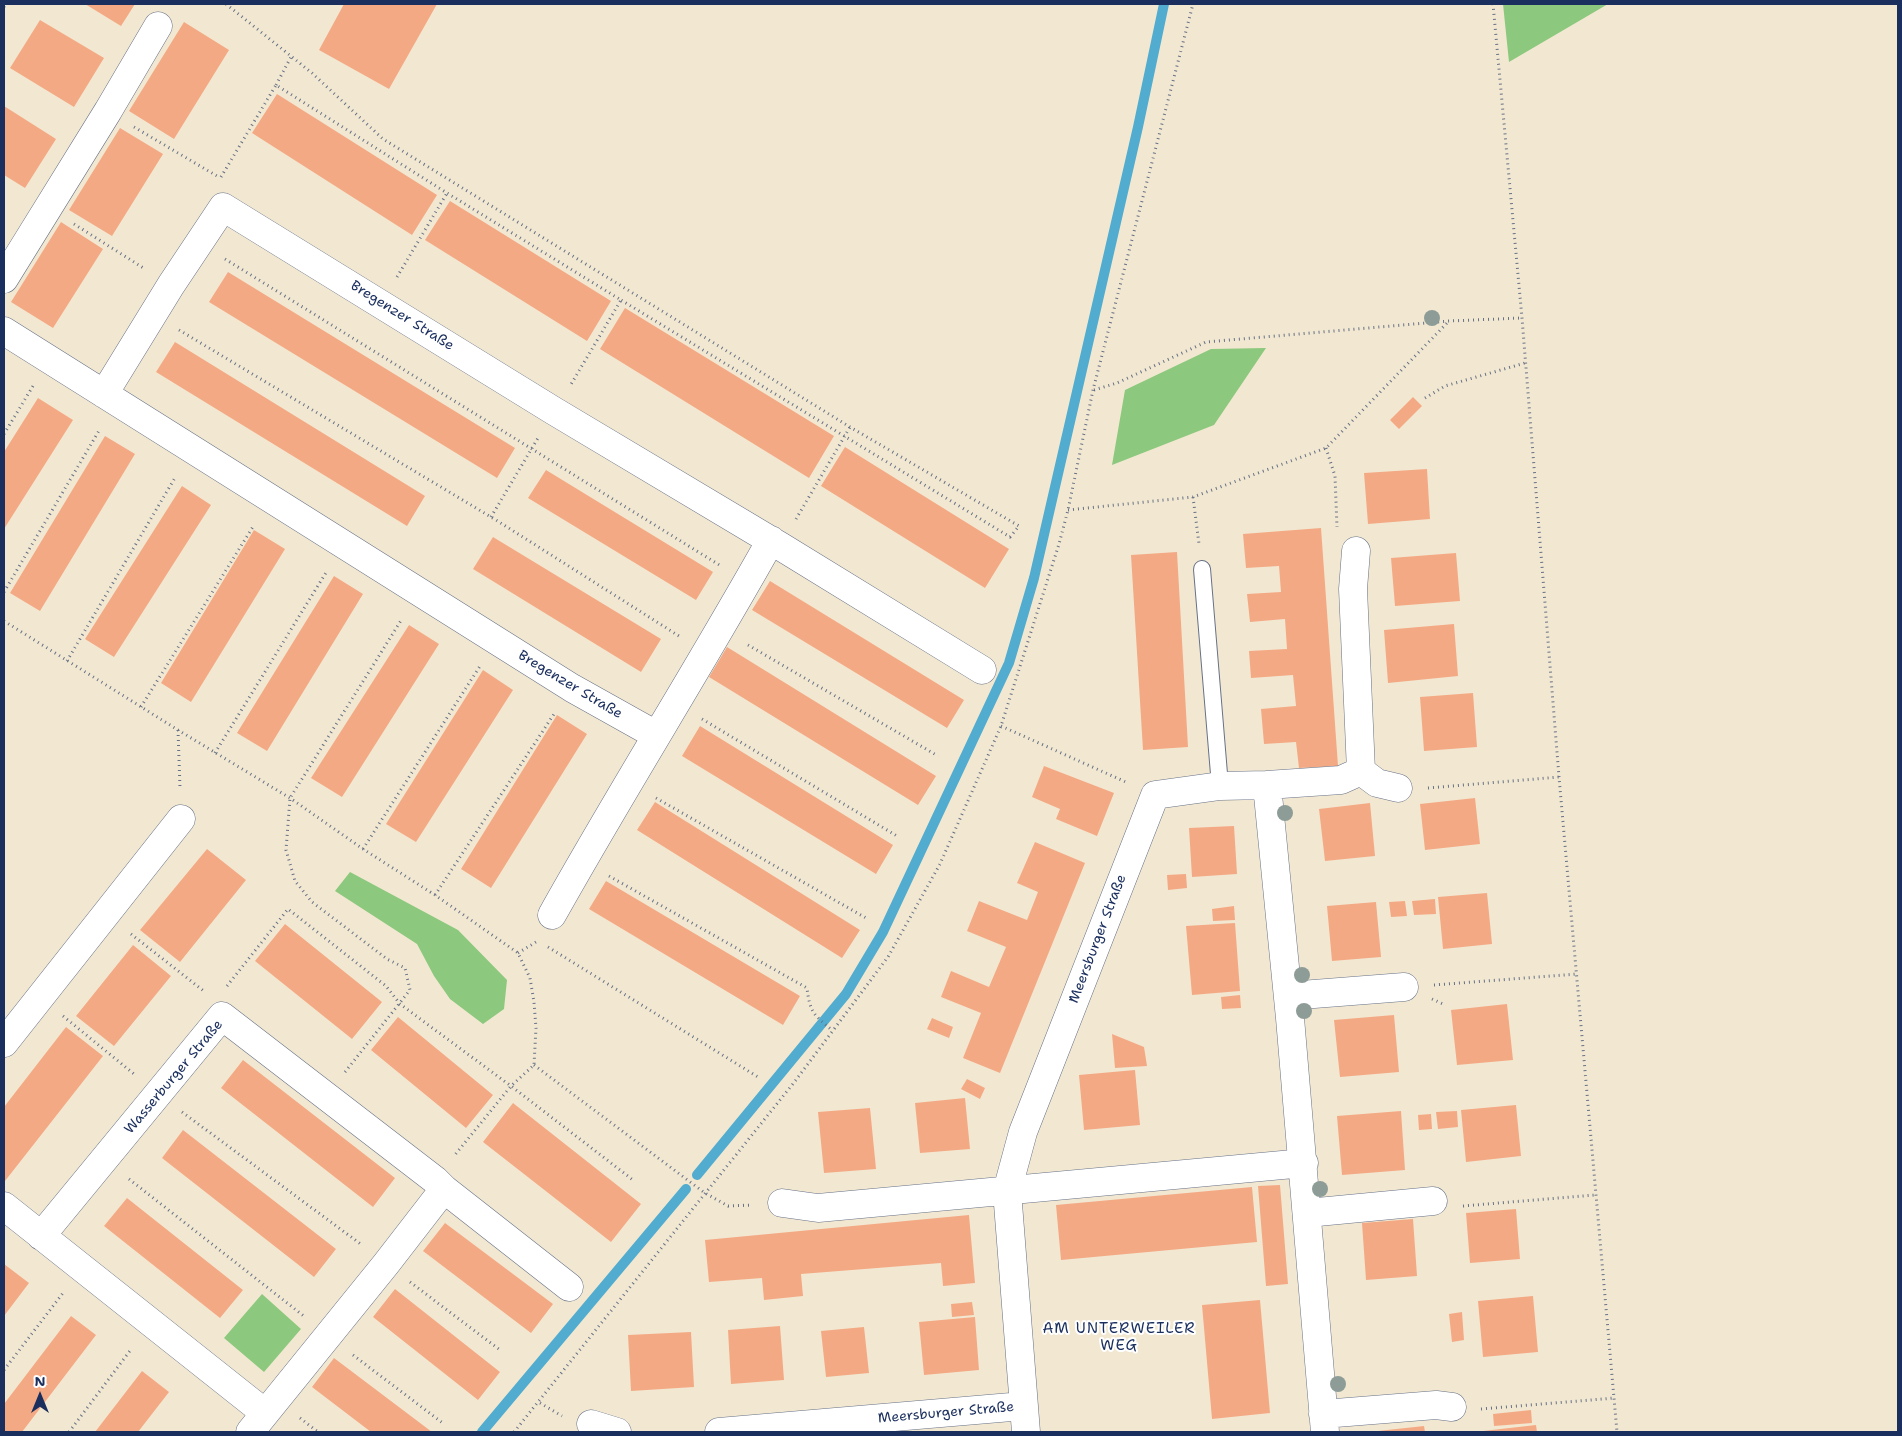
<!DOCTYPE html>
<html>
<head>
<meta charset="utf-8">
<style>
  body { margin:0 }
  #map { position:relative; width:1902px; height:1436px; overflow:hidden; background:#f2e8d1; font-family:"Shantell Sans",sans-serif }
  canvas { display:block }
  .frame { position:absolute; inset:0; border:5px solid #1b2f5e; pointer-events:none }
  .north { position:absolute; left:15px; top:1371px; width:50px; height:50px; -webkit-text-stroke:4px #fff; paint-order:stroke; rotate:0deg; font-size:14px; font-weight:700; line-height:20px; text-align:center; color:#1b2f5e }
  .north::after { content:''; display:block; margin:auto; width:18px; height:22px; background:#1b2f5e; clip-path:polygon(50% 0,100% 100%,50% 72%,0 100%) }
</style>
</head>
<body>
<div id="map">
<canvas width="1902" height="1436"></canvas>
<div class="frame"></div>
<div class="north">N</div>
</div>
<script>
const context = document.querySelector('canvas').getContext('2d');
context.lineJoin = 'round';
function fill(path, color) { context.fillStyle = color; context.fill(path, 'evenodd'); }
function stroke(path, color, width, dash) { context.strokeStyle = color; context.lineWidth = width; context.lineCap = dash ? 'butt' : 'round'; context.setLineDash(dash || []); context.stroke(path); }
function label(font, color, halo, rows, align = 'center') {
  context.font = font + ' "Shantell Sans",sans-serif'; context.lineWidth = 4; context.setLineDash([]); context.textBaseline = 'middle'; context.strokeStyle = halo; context.fillStyle = color; for (const [text, x, y, turn = 0] of rows) {
    context.save(); context.translate(x, y); context.rotate((+turn || 0) * Math.PI / 180); context.textAlign = isNaN(turn) ? turn : align; if (halo) context.strokeText(text, 0, 0); context.fillText(text, 0, 0); context.restore();
  }
}
const green = new Path2D(`
  M 1503,4 L 1608,4 L 1509,62 Z
  M 1266,348 L 1214,425 L 1112,465 L 1125,390 L 1211,349 Z
  M 350,872 L 458,930 L 507,980 L 504,1009 L 483,1024 L 450,999 L 434,976 L 417,944 L 335,891 Z
  M 262,1294 L 301,1329 L 264,1372 L 224,1338 Z`);
const stream = new Path2D(`
  M 697,1175 L 846,994 L 883,932 L 1009,663 L 1034,578 L 1138,127 L 1164,4
  M 482,1432 L 686,1189`);
const building = new Path2D(`
  M 85,4 L 135,4 L 121,26 Z
  M 344,4 L 437,4 L 389,89 L 319,50 Z
  M 40,20 L 104,58 L 74,107 L 10,68 Z
  M 184,22 L 229,50 L 174,139 L 129,111 Z
  M 277,94 L 437,195 L 412,235 L 252,133 Z
  M 4,106 L 56,139 L 25,188 L 4,175 Z
  M 120,128 L 163,154 L 112,236 L 69,210 Z
  M 450,201 L 611,301 L 587,341 L 425,240 Z
  M 61,222 L 103,249 L 53,328 L 11,302 Z
  M 228,272 L 515,448 L 497,478 L 209,302 Z
  M 625,308 L 834,436 L 809,478 L 600,349 Z
  M 175,342 L 425,496 L 407,526 L 156,372 Z
  M 1413,397 L 1422,406 L 1399,429 L 1390,420 Z
  M 38,398 L 73,420 L 4,529 L 4,452 Z
  M 105,436 L 135,454 L 40,611 L 10,593 Z
  M 845,447 L 1009,549 L 985,588 L 821,486 Z
  M 1427,469 L 1430,519 L 1368,524 L 1364,473 Z
  M 546,470 L 713,572 L 696,600 L 528,498 Z
  M 182,486 L 211,505 L 114,657 L 85,639 Z
  M 1321,528 L 1338,766 L 1299,768 L 1296,742 L 1264,744 L 1261,709 L 1296,706 L 1293,675 L 1251,678 L 1249,651 L 1287,649 L 1285,619 L 1250,622 L 1247,594 L 1281,592 L 1279,566 L 1246,568 L 1243,534 Z
  M 254,530 L 285,549 L 191,702 L 161,683 Z
  M 493,537 L 661,639 L 641,672 L 473,569 Z
  M 1177,552 L 1188,747 L 1143,750 L 1131,555 Z
  M 1456,553 L 1460,601 L 1395,606 L 1391,558 Z
  M 334,576 L 363,594 L 267,751 L 237,733 Z
  M 770,581 L 964,700 L 947,728 L 752,610 Z
  M 1454,624 L 1458,676 L 1388,683 L 1384,630 Z
  M 409,625 L 439,644 L 342,797 L 311,778 Z
  M 727,647 L 936,776 L 918,805 L 709,677 Z
  M 483,670 L 513,690 L 416,842 L 386,824 Z
  M 1473,693 L 1477,747 L 1424,751 L 1420,697 Z
  M 557,715 L 587,734 L 491,888 L 461,869 Z
  M 700,726 L 893,845 L 876,874 L 682,756 Z
  M 1044,766 L 1114,793 L 1097,836 L 1056,819 L 1060,809 L 1032,797 Z
  M 1475,798 L 1480,844 L 1425,850 L 1420,804 Z
  M 655,802 L 860,930 L 842,958 L 637,830 Z
  M 1370,803 L 1375,856 L 1325,861 L 1319,809 Z
  M 1234,826 L 1237,874 L 1192,877 L 1189,828 Z
  M 1035,842 L 1085,863 L 1000,1073 L 963,1058 L 981,1013 L 941,997 L 951,971 L 989,987 L 1006,947 L 967,931 L 979,901 L 1027,920 L 1038,892 L 1017,883 Z
  M 207,849 L 246,880 L 180,962 L 140,930 Z
  M 1186,874 L 1187,888 L 1168,890 L 1167,875 Z
  M 606,881 L 800,996 L 783,1025 L 589,909 Z
  M 1487,893 L 1492,944 L 1443,949 L 1438,897 Z
  M 1435,899 L 1436,914 L 1414,915 L 1412,901 Z
  M 1405,901 L 1407,916 L 1391,917 L 1389,902 Z
  M 1376,902 L 1381,957 L 1332,961 L 1327,906 Z
  M 1234,906 L 1235,920 L 1213,921 L 1212,909 Z
  M 1235,923 L 1240,991 L 1192,995 L 1186,926 Z
  M 285,924 L 382,1002 L 352,1039 L 255,961 Z
  M 133,945 L 171,976 L 114,1046 L 76,1016 Z
  M 1240,995 L 1241,1008 L 1222,1009 L 1221,997 Z
  M 1507,1004 L 1513,1060 L 1457,1065 L 1451,1010 Z
  M 1394,1015 L 1399,1072 L 1340,1077 L 1334,1020 Z
  M 398,1017 L 493,1095 L 466,1128 L 371,1050 Z
  M 932,1018 L 953,1027 L 949,1038 L 927,1029 Z
  M 66,1027 L 103,1056 L 5,1181 L 4,1180 L 4,1107 Z
  M 1112,1034 L 1144,1047 L 1147,1066 L 1115,1068 Z
  M 243,1060 L 395,1178 L 373,1207 L 221,1088 Z
  M 1135,1070 L 1140,1125 L 1084,1130 L 1079,1075 Z
  M 967,1079 L 985,1088 L 980,1099 L 961,1089 Z
  M 965,1098 L 970,1149 L 920,1153 L 915,1103 Z
  M 513,1103 L 641,1204 L 611,1242 L 483,1142 Z
  M 1516,1105 L 1521,1156 L 1466,1162 L 1461,1110 Z
  M 870,1108 L 876,1169 L 824,1173 L 818,1112 Z
  M 1401,1111 L 1405,1170 L 1342,1175 L 1337,1116 Z
  M 1457,1111 L 1458,1127 L 1438,1129 L 1436,1112 Z
  M 1431,1114 L 1432,1129 L 1419,1130 L 1418,1115 Z
  M 183,1130 L 336,1249 L 314,1277 L 162,1158 Z
  M 1280,1185 L 1288,1284 L 1266,1286 L 1258,1186 Z
  M 1252,1187 L 1257,1242 L 1061,1260 L 1056,1205 Z
  M 127,1198 L 243,1290 L 220,1318 L 104,1226 Z
  M 1516,1209 L 1520,1259 L 1470,1263 L 1466,1213 Z
  M 969,1215 L 975,1283 L 943,1286 L 941,1263 L 801,1274 L 803,1296 L 764,1300 L 762,1278 L 709,1282 L 705,1240 Z
  M 1413,1219 L 1417,1276 L 1366,1280 L 1362,1223 Z
  M 445,1223 L 553,1304 L 531,1333 L 423,1251 Z
  M 4,1264 L 29,1283 L 4,1316 Z
  M 395,1289 L 500,1372 L 478,1400 L 373,1317 Z
  M 1533,1296 L 1538,1352 L 1483,1357 L 1478,1301 Z
  M 1260,1300 L 1270,1413 L 1212,1419 L 1202,1305 Z
  M 972,1302 L 974,1315 L 952,1317 L 951,1304 Z
  M 1462,1312 L 1464,1340 L 1452,1342 L 1449,1314 Z
  M 71,1316 L 96,1335 L 22,1432 L 4,1432 L 4,1404 Z
  M 975,1317 L 979,1370 L 924,1375 L 919,1322 Z
  M 780,1326 L 784,1380 L 731,1384 L 728,1330 Z
  M 864,1327 L 869,1373 L 826,1377 L 821,1331 Z
  M 691,1332 L 694,1387 L 631,1391 L 628,1335 Z
  M 334,1358 L 432,1432 L 371,1432 L 312,1387 Z
  M 142,1371 L 169,1392 L 138,1432 L 95,1432 Z
  M 1531,1410 L 1532,1423 L 1494,1426 L 1493,1414 Z
  M 1536,1425 L 1537,1432 L 1483,1432 L 1483,1431 Z
  M 1424,1426 L 1425,1432 L 1378,1432 L 1378,1431 Z`);
const path = new Path2D(`
  M 226,4 L 312,73 L 383,139 L 850,427 L 1019,526 L 1010,537 L 621,300
  M 1493,4 L 1522,318 L 1559,777 L 1617,1432
  M 4,7 L 5,4
  M 276,85 L 291,57
  M 134,127 L 217,176
  M 221,177 L 276,85 L 447,193 L 621,300 L 570,386
  M 74,224 L 145,269
  M 225,259 L 721,566
  M 397,277 L 447,193
  M 179,330 L 496,520 L 679,636
  M 1094,390 L 1117,383 L 1206,342 L 1449,321 L 1522,318
  M 1425,398 L 1445,386 L 1525,363
  M 4,434 L 33,386
  M 1326,448 L 1335,476 L 1337,527
  M 1193,497 L 1199,544
  M 1068,510 L 1193,497 L 1326,448 L 1449,321
  M 491,517 L 538,438
  M 796,519 L 850,427
  M 4,592 L 100,429
  M 4,621 L 178,730 L 290,798 L 363,849 L 435,895 L 518,953 L 530,978 L 534,1002 L 536,1028 L 534,1065 L 511,1086 L 454,1156
  M 748,645 L 938,756
  M 67,661 L 176,476
  M 141,707 L 254,525
  M 702,719 L 897,836
  M 1001,726 L 1128,783
  M 178,730 L 180,788
  M 215,753 L 327,571
  M 1428,788 L 1559,777
  M 656,798 L 866,918
  M 363,849 L 480,666
  M 609,876 L 807,988 C 810,1013 814,1015 833,1031
  M 435,895 L 554,714
  M 131,934 L 205,992
  M 548,947 L 758,1077
  M 518,953 L 536,942
  M 1434,985 L 1577,974
  M 227,986 L 288,909 L 386,986 L 400,1004 L 511,1086 L 633,1180
  M 1432,999 L 1443,1004
  M 63,1016 L 134,1074
  M 534,1065 L 705,1193 L 728,1206 L 752,1205
  M 345,1072 L 410,990 L 405,968 L 387,959 L 312,902 L 295,881 L 286,850 L 290,798 L 402,619
  M 182,1112 L 362,1245
  M 129,1179 L 305,1317
  M 1463,1206 L 1595,1195
  M 410,1282 L 500,1350
  M 353,1355 L 444,1424
  M 4,1370 L 63,1293
  M 540,1403 L 562,1416
  M 1481,1409 L 1615,1398
  M 300,1418 L 318,1432
  M 69,1432 L 132,1348
  M 514,1432 L 796,1080 L 888,957 L 940,864 L 1001,726 L 1059,544 L 1068,510 L 1093,390 L 1193,4`);
const lane = new Path2D(`
  M 1202,569 L 1220,786`);
const street = new Path2D(`
  M 4,279 L 108,111 L 158,26
  M 4,331 L 572,688 L 656,735
  M 104,394 L 171,285 L 223,207 L 554,411 L 780,546 L 982,670
  M 1361,771 L 1377,783 L 1398,788
  M 1267,785 L 1341,780 L 1361,771 L 1353,589 L 1356,551
  M 552,915 C 623,788 700,667 771,540
  M 1288,996 L 1404,987
  M 4,1043 L 181,819
  M 782,1203 L 818,1208 L 1304,1163
  M 4,1206 L 265,1413
  M 1307,1213 L 1433,1201
  M 41,1236 L 222,1016 L 435,1180 L 444,1189 L 569,1287
  M 1323,1414 L 1436,1405 L 1452,1407
  M 591,1424 L 617,1432
  M 250,1432 L 386,1264 L 444,1189
  M 719,1432 L 1023,1406
  M 1026,1432 L 1007,1191 L 1023,1132 L 1155,795 L 1220,786 L 1267,785 L 1290,1018 L 1325,1432`);
const trees = [
  [1432,318],
  [1285,813],
  [1302,975],
  [1304,1011],
  [1320,1189],
  [1338,1384]
];
const streetNames = [
  ["Bregenzer Straße",402,316,32],
  ["Bregenzer Straße",570,685,31],
  ["Meersburger Straße",1098,939,-69],
  ["Wasserburger Straße",174,1077,-50],
  ["Meersburger Straße",946,1413,-5]
];
const neighbourhoodNames = [
  ["AM UNTERWEILER",1119,1329],
  ["WEG",1119,1346]
];
fill(green, '#8cc87d');
stroke(stream, '#51accf', 10);
fill(building, '#f4a985');
stroke(lane, '#667086', 18);
stroke(street, '#667086', 29);
stroke(path, '#667086', 3, [1, 4]);
stroke(lane, '#fff', 16);
stroke(street, '#fff', 28);
context.fillStyle = '#8e9c97';
for (const [x, y] of trees) { context.beginPath(); context.arc(x, y, 8, 0, 2 * Math.PI); context.fill(); }
label('14px', '#1b2f5e', '#fff', streetNames);
context.letterSpacing = '1px';
label('15px', '#1b2f5e', '#fff', neighbourhoodNames);
context.letterSpacing = '0px';
</script>
</body>
</html>
